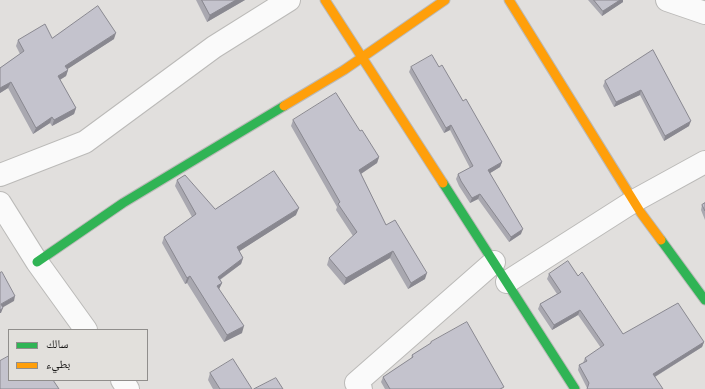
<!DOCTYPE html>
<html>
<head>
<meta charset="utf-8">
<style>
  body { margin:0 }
  #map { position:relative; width:705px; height:389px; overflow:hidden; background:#e1dfdd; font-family:"Varela Round","Noto Naskh Arabic",sans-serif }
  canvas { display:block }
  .legend { position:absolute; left:8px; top:329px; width:140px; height:52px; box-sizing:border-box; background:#e2e0dc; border:1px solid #908e8c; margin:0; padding:5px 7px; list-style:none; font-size:12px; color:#151413 }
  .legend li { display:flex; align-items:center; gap:8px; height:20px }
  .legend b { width:20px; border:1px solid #908e8c }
</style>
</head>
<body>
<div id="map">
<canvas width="705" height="389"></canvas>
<ul class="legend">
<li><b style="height:5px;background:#30b455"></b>سالك</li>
<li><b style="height:5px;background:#ff9f0a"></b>بطيء</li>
</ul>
</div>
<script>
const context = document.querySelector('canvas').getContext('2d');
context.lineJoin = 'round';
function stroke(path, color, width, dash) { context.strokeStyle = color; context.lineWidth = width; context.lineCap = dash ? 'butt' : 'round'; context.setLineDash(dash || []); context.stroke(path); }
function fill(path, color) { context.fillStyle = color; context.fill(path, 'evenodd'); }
const street = new Path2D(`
  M 667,0 L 705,13
  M 0,175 L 85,142 L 214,47 L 289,0
  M 0,203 L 37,262 L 86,330
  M 507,282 L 634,201 L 705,162
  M 122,380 L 128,389
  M 361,389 L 356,383 L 494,262`);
const fast = new Path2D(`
  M 443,183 L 575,389
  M 661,240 L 705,300
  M 37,262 L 123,203 L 284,106`);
const slow = new Path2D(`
  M 325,0 L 443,183
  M 509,0 L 641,213 L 661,240
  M 284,106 L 344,70 L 445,0`);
const wall = new Path2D(`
  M 196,0 L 245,0 L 207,22 Z
  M 588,0 L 623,0 L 623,2 L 602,16 Z
  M 52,38 L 114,39 L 67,69 L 68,70 L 66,76 L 60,80 L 76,108 L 74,114 L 52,126 L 50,123 L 33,134 L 8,88 L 0,93 L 0,68 L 20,54 L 16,46 L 18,40 Z
  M 653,50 L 689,126 L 664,141 L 640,95 L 614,107 L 603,86 L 605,81 Z
  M 411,67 L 439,67 L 463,101 L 502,162 L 500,167 L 490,173 L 521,234 L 509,242 L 478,199 L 470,203 L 459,186 L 456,179 L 458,174 L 470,168 L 450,130 L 444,133 L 409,72 Z
  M 293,120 L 360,131 L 379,157 L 377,163 L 361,174 L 386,225 L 425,279 L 408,289 L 390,258 L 344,285 L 327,265 L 329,258 L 353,236 L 336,210 L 337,207 L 291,126 Z
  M 177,180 L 215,209 L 296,215 L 239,251 L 243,258 L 241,264 L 220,280 L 222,283 L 219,289 L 242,333 L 224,342 L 187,283 L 185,284 L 162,243 L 164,237 L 192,217 L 175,186 Z
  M 705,203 L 705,220 L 701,210 L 702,205 Z
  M 549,274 L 578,276 L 623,334 L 704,342 L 702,347 L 655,377 L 587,388 L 578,370 L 579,365 L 583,363 L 585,358 L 601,348 L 578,315 L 552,330 L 538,309 L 540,304 L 557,294 L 547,279 Z
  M 431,342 L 503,389 L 385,389 L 381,382 L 383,377 L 411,359 L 412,355 L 430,344 Z
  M 210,373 L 252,389 L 213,389 L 208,380 Z`);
const shadedWall = new Path2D(`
  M 236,0 L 245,0 L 207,22 L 210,15 Z
  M 620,0 L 623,0 L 623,2 L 602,16 L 603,11 Z
  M 116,33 L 114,39 L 63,72 L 65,66 Z
  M 68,70 L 66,76 L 56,82 L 58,76 Z
  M 11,82 L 8,88 L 0,93 L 0,88 Z
  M 641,90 L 640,95 L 614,107 L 616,102 Z
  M 76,108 L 74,114 L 52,126 L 54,120 Z
  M 52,117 L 50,123 L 33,134 L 36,128 Z
  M 691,121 L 689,126 L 664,141 L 665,136 Z
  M 451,125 L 450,130 L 444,133 L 446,128 Z
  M 379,157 L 377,163 L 356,177 L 359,170 Z
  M 502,162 L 500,167 L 487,175 L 488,170 Z
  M 480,194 L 478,199 L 470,203 L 472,198 Z
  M 299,208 L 296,215 L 235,254 L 237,247 Z
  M 523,229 L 521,234 L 509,242 L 511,237 Z
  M 393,251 L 390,258 L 344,285 L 346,278 Z
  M 243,258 L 241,264 L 215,283 L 218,277 Z
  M 427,273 L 425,279 L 408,289 L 411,283 Z
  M 190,276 L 187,283 L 185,284 L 187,278 Z
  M 222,283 L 219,289 L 217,286 Z
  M 15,296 L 14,301 L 0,309 L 1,304 Z
  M 3,308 L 1,313 L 0,313 L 0,310 Z
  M 580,310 L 578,315 L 552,330 L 554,325 Z
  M 244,326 L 242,333 L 224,342 L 227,335 Z
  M 704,342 L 702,347 L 651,379 L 653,374 Z`);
const building = new Path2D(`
  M 202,0 L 236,0 L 210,15 Z
  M 594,0 L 620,0 L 603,11 Z
  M 98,6 L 116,33 L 65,66 L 68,70 L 58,76 L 76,108 L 54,120 L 52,117 L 36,128 L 11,82 L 0,88 L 0,68 L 24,51 L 18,40 L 45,24 L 52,38 Z
  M 653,50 L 691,121 L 665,136 L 641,90 L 616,102 L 605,81 Z
  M 432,55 L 439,67 L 442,65 L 463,101 L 466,99 L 502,162 L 488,170 L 523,229 L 511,237 L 480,194 L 472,198 L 461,181 L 458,174 L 473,166 L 451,125 L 446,128 L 411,67 Z
  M 336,93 L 360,131 L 362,130 L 379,157 L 359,170 L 386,225 L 395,220 L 427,273 L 411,283 L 393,251 L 346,278 L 329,258 L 357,232 L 338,204 L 340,202 L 293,120 Z
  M 274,171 L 299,208 L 237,247 L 243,258 L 218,277 L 222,283 L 217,286 L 244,326 L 227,335 L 190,276 L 187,278 L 164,237 L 196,214 L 177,180 L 185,175 L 215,209 Z
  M 705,203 L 705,211 L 702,205 Z
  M 568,261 L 578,276 L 582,272 L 623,334 L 678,303 L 704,342 L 653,374 L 663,389 L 587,389 L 589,383 L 579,365 L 587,361 L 585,358 L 604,345 L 580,310 L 554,325 L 540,304 L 561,292 L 549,274 Z
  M 2,272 L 15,296 L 1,304 L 3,308 L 0,310 L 0,273 Z
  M 467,322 L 504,387 L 500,389 L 390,389 L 383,377 L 413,357 L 412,355 L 431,343 L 431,342 Z
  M 9,356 L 9,380 L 53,380 L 59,389 L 0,389 L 0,361 Z
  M 233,359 L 252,389 L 220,389 L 210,373 Z
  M 276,378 L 283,389 L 254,389 Z`);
stroke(street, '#bbbab8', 24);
stroke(fast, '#bbbab8', 11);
stroke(slow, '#bbbab8', 11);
stroke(street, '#fafafa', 22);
stroke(fast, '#30b455', 9);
stroke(slow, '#ff9f0a', 9);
fill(wall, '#a9a8b0');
fill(shadedWall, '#898890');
fill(building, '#c4c3cd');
stroke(building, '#898890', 1);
</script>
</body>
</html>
